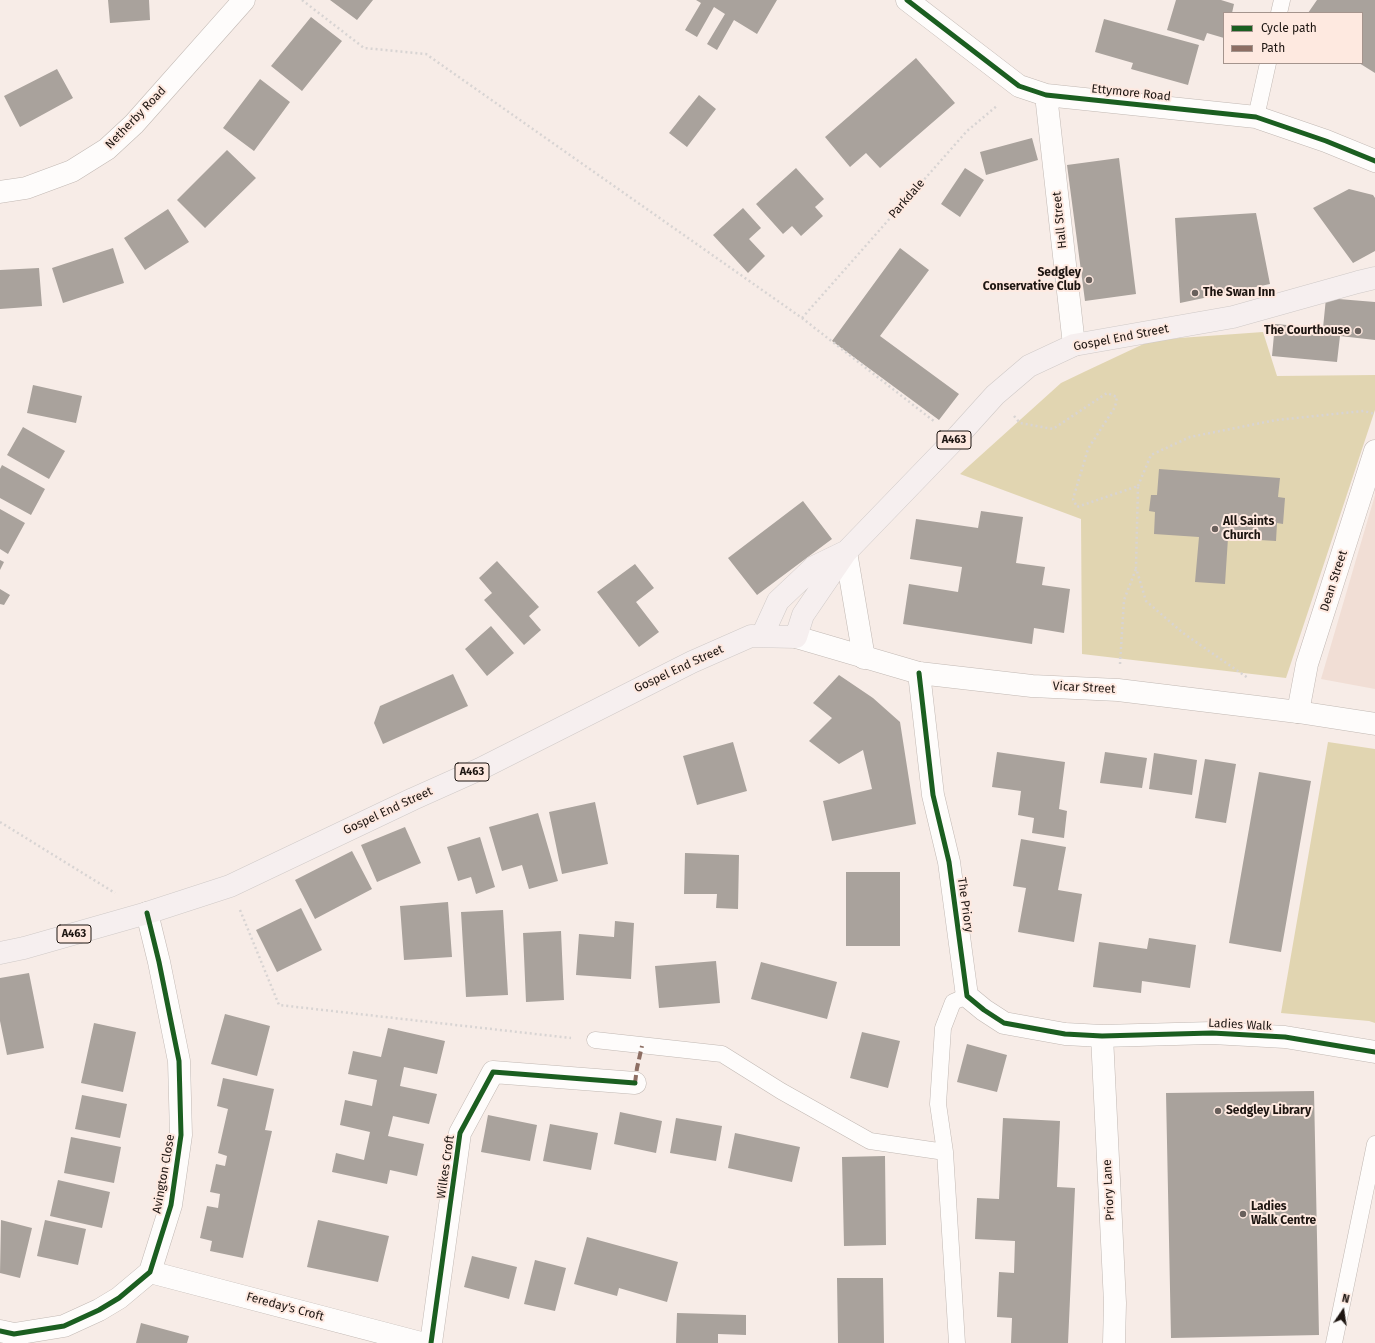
<!DOCTYPE html>
<html>
<head>
<meta charset="utf-8">
<style>
  body { margin:0 }
  #map { position:relative; width:1375px; height:1343px; overflow:hidden; background:#f7ece7; font-family:"Fira Sans",sans-serif }
  canvas { display:block }
  .legend { position:absolute; left:1223px; top:12px; width:140px; height:52px; box-sizing:border-box; background:#fee9e0; border:1px solid #a4948d; margin:0; padding:5px 7px; list-style:none; font-size:12px; color:#1d1511 }
  .legend li { display:flex; align-items:center; gap:8px; height:20px }
  .legend b { width:20px; border:1px solid #a4948d }
  .north { position:absolute; left:1323px; top:1291px; width:40px; height:40px; -webkit-text-stroke:3px #fee9e0; paint-order:stroke; rotate:13deg; font-size:11px; font-weight:700; line-height:16px; text-align:center; color:#1d1511 }
  .north::after { content:''; display:block; margin:auto; width:14px; height:18px; background:#1d1511; clip-path:polygon(50% 0,100% 100%,50% 72%,0 100%) }
</style>
</head>
<body>
<div id="map">
<canvas width="1375" height="1343"></canvas>
<ul class="legend">
<li><b style="height:5px;background:#1b5e20"></b>Cycle path</li>
<li><b style="height:5px;background:#8d6e63"></b>Path</li>
</ul>
<div class="north">N</div>
</div>
<script>
const context = document.querySelector('canvas').getContext('2d');
context.lineJoin = 'round';
function fill(path, color) { context.fillStyle = color; context.fill(path, 'evenodd'); }
function stroke(path, color, width, dash) { context.strokeStyle = color; context.lineWidth = width; context.lineCap = dash ? 'butt' : 'round'; context.setLineDash(dash || []); context.stroke(path); }
function label(font, color, halo, rows, align = 'center') {
  context.font = font + ' "Fira Sans",sans-serif'; context.lineWidth = 4; context.setLineDash([]); context.textBaseline = 'middle'; context.strokeStyle = halo; context.fillStyle = color; for (const [text, x, y, turn = 0] of rows) {
    context.save(); context.translate(x, y); context.rotate((+turn || 0) * Math.PI / 180); context.textAlign = isNaN(turn) ? turn : align; if (halo) context.strokeText(text, 0, 0); context.fillText(text, 0, 0); context.restore();
  }
}
const built = new Path2D(`
  M 1375,495 L 1375,689 L 1321,679 Z`);
const green = new Path2D(`
  M 1263,332 L 1277,376 L 1375,375 L 1375,410 L 1286,678 L 1082,654 L 1081,519 L 960,474 L 1061,383 L 1086,371 L 1152,340 Z
  M 1328,742 L 1375,749 L 1375,1023 L 1369,1021 L 1281,1013 Z`);
const building = new Path2D(`
  M 108,0 L 149,0 L 150,20 L 110,23 Z
  M 330,0 L 373,0 L 357,20 Z
  M 696,0 L 777,0 L 757,34 L 734,20 L 717,50 L 707,44 L 725,14 L 714,7 L 697,37 L 685,30 L 701,3 Z
  M 1176,0 L 1221,0 L 1234,4 L 1232,13 L 1224,13 L 1224,38 L 1207,33 L 1204,41 L 1167,30 Z
  M 1317,0 L 1375,0 L 1375,73 L 1359,63 L 1362,63 L 1362,13 L 1308,13 Z
  M 311,17 L 342,41 L 302,91 L 271,66 Z
  M 1104,19 L 1199,45 L 1188,85 L 1131,69 L 1133,63 L 1095,52 Z
  M 916,58 L 955,103 L 880,168 L 866,153 L 850,167 L 825,137 Z
  M 57,69 L 73,98 L 20,127 L 4,96 Z
  M 260,79 L 290,102 L 254,151 L 223,128 Z
  M 699,95 L 716,109 L 687,147 L 669,133 Z
  M 1032,138 L 1038,160 L 986,175 L 980,152 Z
  M 227,150 L 256,178 L 205,228 L 177,200 Z
  M 1119,158 L 1136,294 L 1085,301 L 1067,165 Z
  M 796,168 L 824,199 L 815,207 L 823,216 L 801,236 L 792,226 L 783,234 L 756,204 Z
  M 965,168 L 984,180 L 960,217 L 941,204 Z
  M 1349,189 L 1373,195 L 1375,198 L 1375,251 L 1353,263 L 1313,208 Z
  M 743,208 L 761,228 L 749,239 L 765,256 L 748,273 L 713,235 Z
  M 168,209 L 189,242 L 145,270 L 124,238 Z
  M 1256,213 L 1270,284 L 1180,303 L 1175,218 Z
  M 113,248 L 124,283 L 63,303 L 52,268 Z
  M 900,248 L 929,270 L 880,336 L 959,394 L 939,420 L 832,341 Z
  M 39,268 L 42,306 L 0,309 L 0,270 Z
  M 1326,298 L 1375,302 L 1375,340 L 1340,336 L 1337,362 L 1272,356 L 1275,324 L 1323,328 Z
  M 33,385 L 82,396 L 76,423 L 27,413 Z
  M 23,427 L 65,451 L 49,479 L 7,455 Z
  M 2,465 L 45,489 L 31,515 L 0,498 L 0,469 Z
  M 1159,469 L 1280,478 L 1278,497 L 1285,498 L 1283,524 L 1277,523 L 1276,541 L 1228,538 L 1225,584 L 1195,582 L 1199,537 L 1154,534 L 1155,512 L 1149,511 L 1151,495 L 1157,495 Z
  M 803,501 L 832,539 L 757,595 L 728,558 Z
  M 0,509 L 25,523 L 8,554 L 0,549 Z
  M 981,511 L 1023,517 L 1016,563 L 1045,567 L 1042,585 L 1070,589 L 1064,633 L 1034,628 L 1032,644 L 903,624 L 909,584 L 958,592 L 962,567 L 910,559 L 916,519 L 978,528 Z
  M 0,560 L 4,562 L 0,570 Z
  M 497,561 L 539,607 L 529,616 L 541,630 L 524,645 L 484,600 L 492,593 L 479,578 Z
  M 635,564 L 654,588 L 636,602 L 659,632 L 639,647 L 597,592 Z
  M 0,589 L 10,595 L 4,605 L 0,604 Z
  M 491,626 L 514,653 L 487,676 L 465,649 Z
  M 453,674 L 468,706 L 383,744 L 374,723 L 380,706 Z
  M 839,675 L 873,698 L 900,722 L 916,824 L 832,841 L 823,801 L 872,789 L 863,750 L 839,764 L 809,741 L 832,718 L 813,703 Z
  M 733,742 L 747,791 L 697,805 L 683,756 Z
  M 997,752 L 1065,762 L 1059,809 L 1067,811 L 1064,838 L 1032,833 L 1034,818 L 1018,815 L 1021,791 L 992,787 Z
  M 1105,752 L 1147,758 L 1142,788 L 1100,783 Z
  M 1154,753 L 1197,760 L 1192,795 L 1149,789 Z
  M 1205,759 L 1236,764 L 1226,823 L 1195,818 Z
  M 1259,772 L 1311,781 L 1281,952 L 1229,943 Z
  M 595,802 L 608,864 L 562,874 L 549,812 Z
  M 538,813 L 558,881 L 529,889 L 522,865 L 502,871 L 489,827 Z
  M 405,827 L 421,863 L 377,882 L 361,845 Z
  M 480,837 L 495,887 L 476,894 L 471,877 L 458,881 L 447,847 Z
  M 1021,839 L 1066,847 L 1058,890 L 1082,894 L 1074,942 L 1018,932 L 1026,888 L 1013,886 Z
  M 352,851 L 372,889 L 315,919 L 295,880 Z
  M 685,853 L 739,855 L 738,909 L 716,908 L 717,894 L 684,894 Z
  M 846,872 L 900,872 L 900,946 L 846,946 Z
  M 448,902 L 452,957 L 404,960 L 400,906 Z
  M 301,908 L 322,950 L 277,972 L 256,930 Z
  M 503,910 L 508,995 L 466,997 L 461,912 Z
  M 615,921 L 634,923 L 631,979 L 576,975 L 579,934 L 614,937 Z
  M 561,931 L 564,1000 L 526,1002 L 523,933 Z
  M 1149,938 L 1196,945 L 1190,988 L 1142,981 L 1141,993 L 1093,987 L 1099,942 L 1147,949 Z
  M 716,961 L 720,1003 L 659,1008 L 655,966 Z
  M 761,962 L 837,982 L 827,1019 L 751,999 Z
  M 29,973 L 44,1048 L 7,1055 L 0,1021 L 0,978 Z
  M 225,1014 L 270,1026 L 257,1076 L 211,1064 Z
  M 94,1023 L 136,1032 L 123,1092 L 81,1083 Z
  M 388,1028 L 445,1041 L 437,1074 L 404,1067 L 400,1086 L 437,1094 L 429,1124 L 393,1116 L 388,1136 L 424,1144 L 417,1176 L 390,1170 L 387,1184 L 332,1172 L 336,1153 L 364,1160 L 370,1132 L 340,1125 L 345,1100 L 372,1106 L 377,1080 L 348,1074 L 353,1051 L 381,1057 Z
  M 862,1032 L 900,1041 L 888,1088 L 850,1078 Z
  M 967,1044 L 1007,1055 L 997,1092 L 957,1082 Z
  M 223,1078 L 274,1089 L 265,1130 L 272,1131 L 243,1258 L 210,1251 L 212,1241 L 200,1238 L 207,1206 L 218,1208 L 220,1194 L 210,1192 L 216,1164 L 225,1166 L 227,1156 L 218,1153 L 228,1109 L 217,1106 Z
  M 1314,1091 L 1319,1335 L 1171,1338 L 1166,1093 Z
  M 82,1095 L 127,1104 L 120,1138 L 75,1129 Z
  M 620,1112 L 662,1121 L 656,1153 L 614,1144 Z
  M 488,1115 L 537,1125 L 530,1161 L 481,1152 Z
  M 676,1118 L 722,1126 L 716,1161 L 670,1153 Z
  M 1003,1118 L 1060,1121 L 1057,1187 L 1075,1188 L 1068,1343 L 1011,1343 L 1012,1318 L 997,1317 L 999,1272 L 1014,1273 L 1015,1241 L 975,1239 L 977,1198 L 999,1199 Z
  M 550,1124 L 598,1133 L 591,1170 L 543,1161 Z
  M 735,1133 L 800,1147 L 792,1182 L 728,1168 Z
  M 71,1137 L 121,1147 L 114,1183 L 64,1173 Z
  M 885,1156 L 886,1245 L 844,1246 L 842,1157 Z
  M 58,1180 L 110,1192 L 102,1228 L 50,1216 Z
  M 1,1220 L 32,1228 L 20,1278 L 0,1273 Z
  M 45,1220 L 86,1229 L 78,1265 L 37,1256 Z
  M 318,1220 L 389,1236 L 378,1282 L 307,1267 Z
  M 587,1237 L 678,1262 L 667,1302 L 619,1288 L 617,1296 L 574,1284 Z
  M 472,1256 L 517,1267 L 509,1299 L 464,1287 Z
  M 535,1260 L 566,1268 L 555,1311 L 524,1304 Z
  M 837,1278 L 883,1278 L 884,1343 L 838,1343 Z
  M 677,1313 L 746,1315 L 746,1335 L 718,1334 L 718,1343 L 676,1343 Z
  M 141,1323 L 189,1336 L 187,1343 L 136,1343 Z`);
const path = new Path2D(`
  M 302,0 L 364,48 L 426,54 L 802,318 L 935,422
  M 802,318 L 967,131 L 998,105
  M 1014,416 L 1020,423 L 1053,429 L 1107,393 L 1117,397 L 1115,407 L 1088,449 L 1073,499 L 1077,507 L 1138,486 L 1136,568 L 1146,601 L 1183,633 L 1248,678
  M 1138,486 L 1151,455 L 1190,437 L 1276,420 L 1364,411 L 1375,414
  M 1120,664 L 1124,600 L 1136,569
  M 0,822 L 115,893
  M 240,910 L 279,1005 L 571,1038`);
const service = new Path2D(`
  M 1279,13 L 1282,0
  M 1256,117 L 1268,63
  M 595,1040 L 722,1054 L 781,1091 L 870,1141 L 945,1152
  M 957,1343 L 945,1152 L 938,1104 L 943,1028 L 953,1002 L 967,996
  M 1334,1343 L 1375,1144`);
const minor = new Path2D(`
  M 907,0 L 1019,86 L 1046,95 L 1256,117 L 1326,141 L 1375,161
  M 1046,95 L 1074,345
  M 0,192 L 26,188 L 72,171 L 107,149 L 134,124 L 244,0
  M 919,673 L 933,795 L 949,862 L 967,996 L 984,1010 L 1004,1023 L 1065,1034 L 1102,1036 L 1212,1033 L 1285,1037 L 1375,1052
  M 1298,712 L 1307,664 L 1375,451
  M 1102,1036 L 1115,1303 L 1114,1343
  M 150,1272 L 421,1343
  M 0,1331 L 14,1334 L 64,1326 L 99,1310 L 119,1298 L 150,1272 L 171,1205 L 181,1135 L 179,1061 L 159,962 L 147,913
  M 431,1343 L 460,1133 L 493,1072 L 635,1083`);
const tertiary = new Path2D(`
  M 846,552 L 864,658`);
const secondary = new Path2D(`
  M 796,637 L 919,673 L 1032,686 L 1118,690 L 1298,712 L 1375,724`);
const primary = new Path2D(`
  M 762,636 L 778,601 L 814,567 L 845,552
  M 0,953 L 24,948 L 147,913 L 230,886 L 413,799 L 480,769 L 692,662 L 751,636 L 796,637 L 803,615 L 846,552 L 958,436 L 995,395 L 1029,366 L 1074,345 L 1233,317 L 1358,282 L 1375,278`);
const quiet = new Path2D(`
  M 635,1083 L 637,1068 L 642,1046`);
const cycleway = new Path2D(`
  M 907,0 L 1019,86 L 1046,95 L 1256,117 L 1326,141 L 1375,161
  M 919,673 L 933,795 L 949,862 L 967,996 L 984,1010 L 1004,1023 L 1065,1034 L 1102,1036 L 1212,1033 L 1285,1037 L 1375,1052
  M 0,1331 L 14,1334 L 64,1326 L 99,1310 L 119,1298 L 150,1272 L 171,1205 L 181,1135 L 179,1061 L 159,962 L 147,913
  M 431,1343 L 460,1133 L 493,1072 L 635,1083`);
const markers = [
  [1089,280,4,"#69605c"],
  [1195,293,4,"#69605c"],
  [1358,331,4,"#69605c"],
  [1215,529,4,"#69605c"],
  [1218,1111,4,"#69605c"],
  [1243,1214,4,"#69605c"]
];
const shields = [
  [954,440,34],
  [472,772,34],
  [74,934,34]
];
const shieldNames = [
  ["A463",954,440],
  ["A463",472,772],
  ["A463",74,934]
];
const streetNames = [
  ["Ettymore Road",1131,93,6],
  ["Netherby Road",136,118,-46],
  ["Parkdale",907,199,-49],
  ["Hall Street",1060,220,-96],
  ["Gospel End Street",1121,338,-11],
  ["Dean Street",1334,581,-72],
  ["Gospel End Street",679,669,-25],
  ["Vicar Street",1084,688,3],
  ["Gospel End Street",388,811,-25],
  ["The Priory",965,905,82],
  ["Ladies Walk",1240,1025,3],
  ["Wilkes Croft",446,1167,-82],
  ["Avington Close",164,1174,-80],
  ["Priory Lane",1109,1190,-93],
  ["Fereday's Croft",285,1307,15]
];
const poiNames = [
  ["Sedgley",1081,273,"right"],
  ["Conservative Club",1081,287,"right"],
  ["The Swan Inn",1203,293],
  ["The Courthouse",1350,331,"right"],
  ["All Saints",1223,522],
  ["Church",1223,536],
  ["Sedgley Library",1226,1111],
  ["Ladies",1251,1207],
  ["Walk Centre",1251,1221]
];
fill(built, '#f1ded5');
fill(green, '#e1d5b1');
fill(building, '#a9a29c');
stroke(service, '#c1b8b3', 17);
stroke(minor, '#c1b8b3', 23);
stroke(tertiary, '#c1b8b3', 23);
stroke(secondary, '#c1b8b3', 23);
stroke(primary, '#cfc9c7', 23);
stroke(path, '#d8d4d3', 2.5, [2, 3]);
stroke(service, '#fefcfb', 16);
stroke(minor, '#fefcfb', 22);
stroke(tertiary, '#fefcfb', 22);
stroke(secondary, '#fefcfb', 22);
stroke(primary, '#f6efef', 22);
stroke(quiet, '#8d6e63', 4, [8, 4]);
stroke(cycleway, '#1b5e20', 5);
for (const [x, y, r, color] of markers) { const dot = new Path2D(); dot.arc(x, y, r, 0, 2 * Math.PI); context.fillStyle = color; context.fill(dot); stroke(dot, '#fee9e0', 1.5); }
for (const [x, y, w] of shields) { const box = new Path2D(); box.roundRect(x - w / 2, y - 9, w, 18, 3); context.fillStyle = '#fee9e0'; context.fill(box); stroke(box, '#1d1511', 1); }
label('bold 11px', '#1d1511', null, shieldNames);
label('12px', '#1d1511', '#fee9e0', streetNames);
label('bold 12px', '#1d1511', '#fee9e0', poiNames, 'left');
</script>
</body>
</html>
